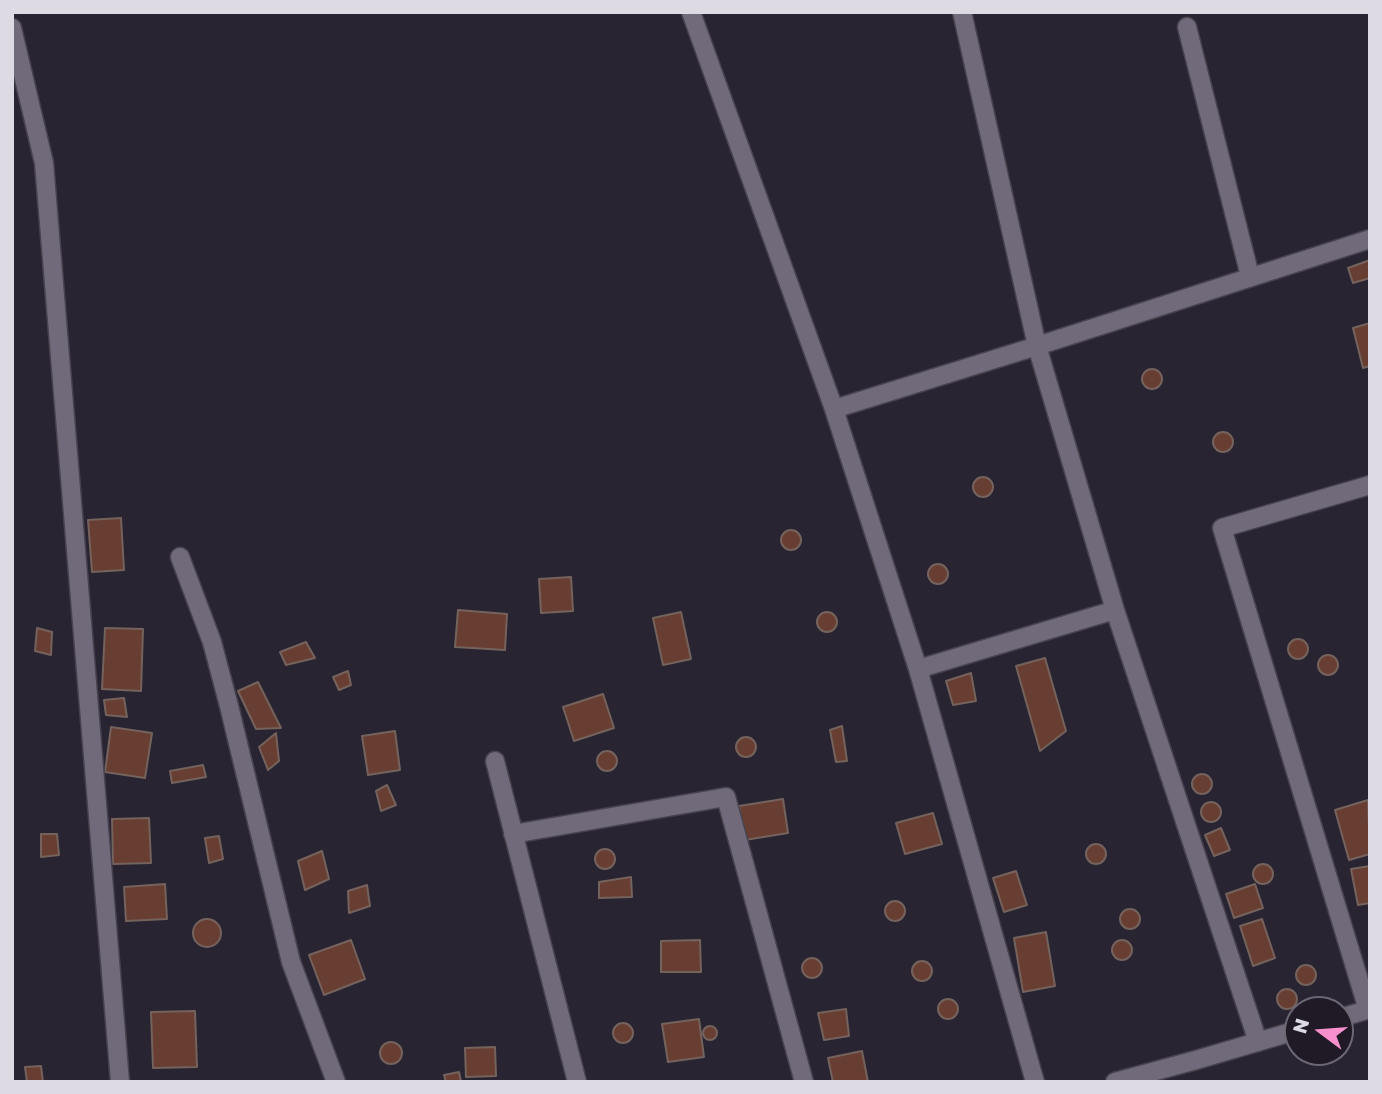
<!DOCTYPE html>
<html>
<head>
<meta charset="utf-8">
<style>
  body { margin:0 }
  #map { position:relative; width:1382px; height:1094px; overflow:hidden; background:#292431; font-family:"Golos Text",sans-serif }
  canvas { display:block }
  .frame { position:absolute; inset:0; border:14px solid #dedae3; pointer-events:none }
  .north { position:absolute; left:1284px; top:996px; width:70px; height:70px; box-sizing:border-box; background:#201a27; border:2px solid #6c6772; border-radius:50%; rotate:286deg; font-size:19px; font-weight:700; line-height:28px; text-align:center; color:#dedae3 }
  .north::after { content:''; display:block; margin:auto; width:24px; height:32px; background:#f790cd; clip-path:polygon(50% 0,100% 100%,50% 72%,0 100%) }
</style>
</head>
<body>
<div id="map">
<canvas width="1382" height="1094"></canvas>
<div class="frame"></div>
<div class="north">N</div>
</div>
<script>
const context = document.querySelector('canvas').getContext('2d');
context.lineJoin = 'round';
function fill(path, color) { context.fillStyle = color; context.fill(path, 'evenodd'); }
function stroke(path, color, width, dash) { context.strokeStyle = color; context.lineWidth = width; context.lineCap = dash ? 'butt' : 'round'; context.setLineDash(dash || []); context.stroke(path); }
const building = new Path2D(`
  M 1370,260 L 1370,278 L 1353,283 L 1348,268 Z
  M 1370,323 L 1370,366 L 1363,368 L 1353,328 Z
  M1142 379a10 10 0 1 1 20 0a10 10 0 1 1-20 0Z
  M1213 442a10 10 0 1 1 20 0a10 10 0 1 1-20 0Z
  M973 487a10 10 0 1 1 20 0a10 10 0 1 1-20 0Z
  M 121,518 L 124,570 L 92,572 L 88,520 Z
  M781 540a10 10 0 1 1 20 0a10 10 0 1 1-20 0Z
  M928 574a10 10 0 1 1 20 0a10 10 0 1 1-20 0Z
  M 571,577 L 573,611 L 541,613 L 539,579 Z
  M 458,610 L 507,614 L 505,650 L 455,647 Z
  M817 622a10 10 0 1 1 20 0a10 10 0 1 1-20 0Z
  M 681,612 L 691,659 L 663,665 L 653,618 Z
  M 37,628 L 52,632 L 51,655 L 35,651 Z
  M 105,628 L 143,629 L 141,691 L 102,689 Z
  M1288 649a10 10 0 1 1 20 0a10 10 0 1 1-20 0Z
  M 306,642 L 315,658 L 286,665 L 280,652 Z
  M1318 665a10 10 0 1 1 20 0a10 10 0 1 1-20 0Z
  M 1045,658 L 1066,731 L 1040,751 L 1016,666 Z
  M 348,671 L 351,685 L 339,690 L 333,677 Z
  M 971,673 L 976,701 L 953,705 L 946,681 Z
  M 258,682 L 281,728 L 256,729 L 238,691 Z
  M 603,694 L 614,728 L 574,741 L 563,707 Z
  M 124,698 L 127,717 L 106,715 L 104,700 Z
  M 842,726 L 847,761 L 836,762 L 830,730 Z
  M 111,727 L 152,733 L 145,778 L 105,772 Z
  M 395,731 L 400,770 L 368,775 L 362,736 Z
  M 276,733 L 279,761 L 268,770 L 259,747 Z
  M736 747a10 10 0 1 1 20 0a10 10 0 1 1-20 0Z
  M597 761a10 10 0 1 1 20 0a10 10 0 1 1-20 0Z
  M 203,765 L 206,777 L 172,783 L 170,771 Z
  M1192 784a10 10 0 1 1 20 0a10 10 0 1 1-20 0Z
  M 387,785 L 396,805 L 381,811 L 376,791 Z
  M 783,799 L 788,833 L 745,840 L 739,806 Z
  M 1368,800 L 1370,854 L 1349,860 L 1335,810 Z
  M1201 812a10 10 0 1 1 20 0a10 10 0 1 1-20 0Z
  M 933,813 L 942,844 L 905,854 L 896,823 Z
  M 149,818 L 151,863 L 113,864 L 112,819 Z
  M 1221,828 L 1230,850 L 1214,856 L 1205,835 Z
  M 41,834 L 57,834 L 59,855 L 41,857 Z
  M 219,836 L 223,859 L 209,863 L 205,838 Z
  M1086 854a10 10 0 1 1 20 0a10 10 0 1 1-20 0Z
  M595 859a10 10 0 1 1 20 0a10 10 0 1 1-20 0Z
  M 322,851 L 329,879 L 305,890 L 298,861 Z
  M1253 874a10 10 0 1 1 20 0a10 10 0 1 1-20 0Z
  M 1370,866 L 1370,903 L 1358,905 L 1351,869 Z
  M 1016,871 L 1027,905 L 1004,912 L 993,878 Z
  M 631,877 L 632,897 L 599,898 L 599,882 Z
  M 165,884 L 167,919 L 126,921 L 124,887 Z
  M 1255,884 L 1263,908 L 1234,918 L 1226,894 Z
  M 367,885 L 370,906 L 349,913 L 348,891 Z
  M885 911a10 10 0 1 1 20 0a10 10 0 1 1-20 0Z
  M1120 919a10 10 0 1 1 20 0a10 10 0 1 1-20 0Z
  M 1262,919 L 1275,958 L 1253,966 L 1240,926 Z
  M193 933a14 14 0 1 1 28 0a14 14 0 1 1-28 0Z
  M 1046,932 L 1055,986 L 1023,992 L 1014,938 Z
  M1112 950a10 10 0 1 1 20 0a10 10 0 1 1-20 0Z
  M 351,940 L 365,979 L 324,995 L 309,955 Z
  M 700,940 L 701,972 L 661,972 L 661,941 Z
  M802 968a10 10 0 1 1 20 0a10 10 0 1 1-20 0Z
  M912 971a10 10 0 1 1 20 0a10 10 0 1 1-20 0Z
  M1296 975a10 10 0 1 1 20 0a10 10 0 1 1-20 0Z
  M1277 999a10 10 0 1 1 20 0a10 10 0 1 1-20 0Z
  M938 1009a10 10 0 1 1 20 0a10 10 0 1 1-20 0Z
  M 846,1009 L 849,1036 L 824,1040 L 818,1013 Z
  M 195,1011 L 197,1067 L 153,1068 L 151,1012 Z
  M 699,1019 L 704,1057 L 668,1062 L 662,1024 Z
  M613 1033a10 10 0 1 1 20 0a10 10 0 1 1-20 0Z
  M703 1033a7 7 0 1 1 14 0a7 7 0 1 1-14 0Z
  M380 1053a11 11 0 1 1 22 0a11 11 0 1 1-22 0Z
  M 495,1047 L 496,1076 L 466,1077 L 465,1048 Z
  M 862,1051 L 868,1082 L 833,1082 L 828,1058 Z
  M 41,1066 L 43,1082 L 27,1082 L 25,1067 Z
  M 459,1072 L 461,1082 L 446,1082 L 444,1075 Z`);
const minor = new Path2D(`
  M 691,12 L 834,409 L 918,669 L 1035,1082
  M 962,12 L 1037,346 L 1115,610 L 1258,1042
  M 1187,27 L 1250,276
  M 12,28 L 44,163 L 120,1082
  M 834,409 L 1037,346 L 1370,239
  M 180,557 L 212,642 L 229,706 L 291,962 L 336,1082
  M 918,669 L 1115,610
  M 495,761 L 577,1082
  M 513,834 L 726,797 L 804,1082
  M 1368,1010 L 1222,528 L 1370,485
  M 1340,1018 L 1370,1009
  M 1115,1082 L 1196,1060 L 1298,1030`);
fill(building, '#693e32');
stroke(building, '#74625d', 2);
stroke(minor, '#47424e', 21);
stroke(minor, '#706a7a', 18);
</script>
</body>
</html>
